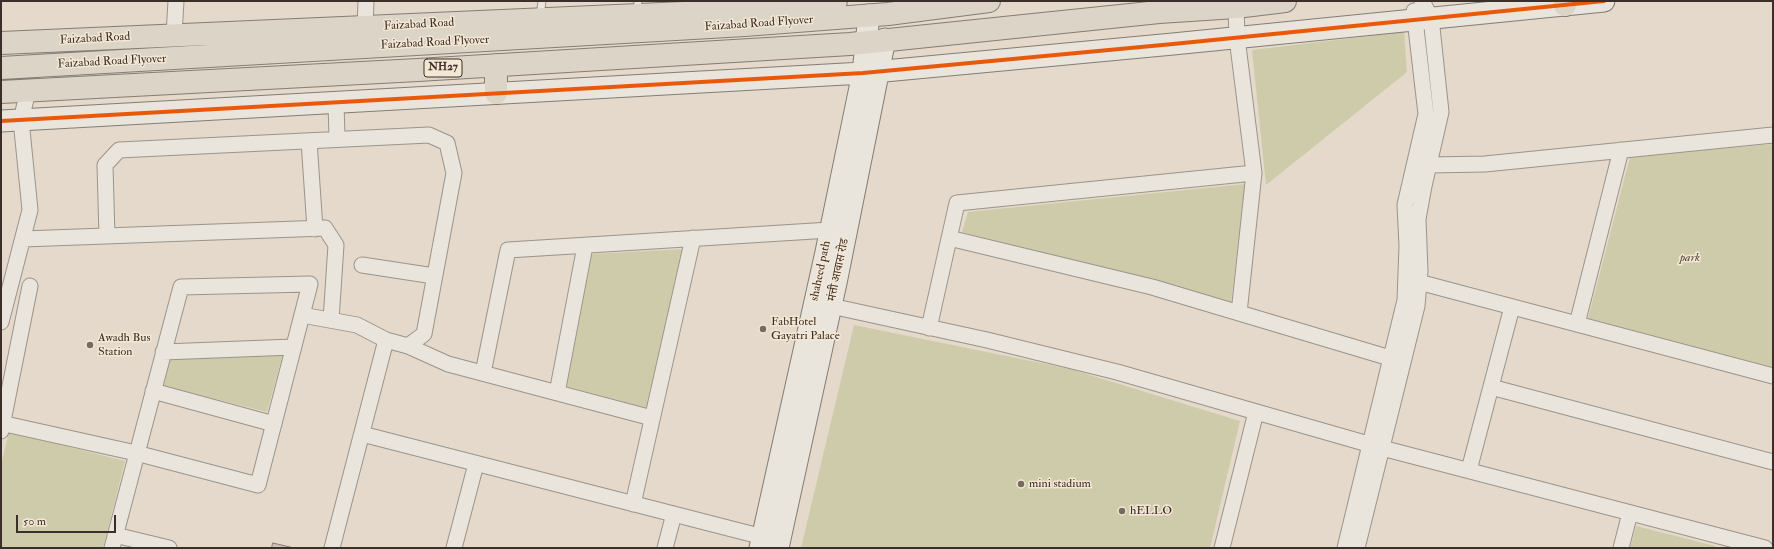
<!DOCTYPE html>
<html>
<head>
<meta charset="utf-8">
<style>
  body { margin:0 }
  #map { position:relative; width:1774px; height:549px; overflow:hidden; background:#e4d9ca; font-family:"IM FELL Double Pica",serif }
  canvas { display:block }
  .frame { position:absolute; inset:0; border:2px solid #3c2e28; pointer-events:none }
  .scale { position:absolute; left:16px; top:515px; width:100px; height:18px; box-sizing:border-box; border:2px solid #3c2e28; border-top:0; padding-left:5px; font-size:12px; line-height:14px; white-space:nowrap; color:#3c2e28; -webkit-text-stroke:3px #f4e8d5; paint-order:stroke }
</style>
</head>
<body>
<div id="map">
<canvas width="1774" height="549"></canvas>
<div class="frame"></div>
<div class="scale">50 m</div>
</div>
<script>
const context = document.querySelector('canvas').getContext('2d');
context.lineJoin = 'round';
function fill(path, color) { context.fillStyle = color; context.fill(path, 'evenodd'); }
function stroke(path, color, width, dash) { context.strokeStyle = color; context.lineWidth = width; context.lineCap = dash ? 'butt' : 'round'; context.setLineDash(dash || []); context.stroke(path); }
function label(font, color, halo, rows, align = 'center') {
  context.font = font + ' "IM FELL Double Pica","Noto Serif Devanagari",serif'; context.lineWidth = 3; context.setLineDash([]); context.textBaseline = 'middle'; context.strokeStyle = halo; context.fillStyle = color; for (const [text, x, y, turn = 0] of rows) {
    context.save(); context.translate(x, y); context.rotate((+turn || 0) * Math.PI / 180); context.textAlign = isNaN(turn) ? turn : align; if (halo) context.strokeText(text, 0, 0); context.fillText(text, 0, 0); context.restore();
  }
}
const green = new Path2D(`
  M 1404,32 L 1407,72 L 1266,185 L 1252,50 Z
  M 1773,144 L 1773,368 L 1588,319 L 1630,157 Z
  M 1245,184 L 1231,304 L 962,232 L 968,212 Z
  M 684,249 L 647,408 L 565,386 L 591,254 Z
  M 854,325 L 1070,369 L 1240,421 L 1210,548 L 801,548 Z
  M 283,354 L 267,412 L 164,386 L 170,357 Z
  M 9,432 L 125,461 L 103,548 L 1,548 L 1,465 Z
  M 1636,526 L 1715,546 L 1715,548 L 1630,548 Z`);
const building = new Path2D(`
  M 273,543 L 294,548 L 272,548 Z`);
const lane = new Path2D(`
  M 637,13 L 638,1
  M 540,17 L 542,1`);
const street = new Path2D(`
  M 1236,7 L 1237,38 L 1254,173 L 1239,313
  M 365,27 L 366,1
  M 174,35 L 176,1
  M 336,102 L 337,139
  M 309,141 L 315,229
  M 1419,163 L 1429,165 L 1485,164 L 1773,135
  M 107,236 L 105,165 L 119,150 L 429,135 L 447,143 L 454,173 L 424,334 L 408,346
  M 949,238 L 1152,287 L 1400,361
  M 23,239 L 325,228 L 336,245 L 331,320
  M 362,265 L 434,276
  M 1411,280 L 1773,376
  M 831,306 L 987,340 L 1117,372 L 1382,448 L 1765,548
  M 302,315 L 357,325 L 386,340 L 408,346 L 448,364 L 652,418
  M 1,322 L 30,210 L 21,120 L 28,91
  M 1577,324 L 1621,150
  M 929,328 L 957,203 L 1254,173
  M 163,352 L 293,347
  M 483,373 L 508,250 L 830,230
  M 1491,387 L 1773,462
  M 153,391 L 274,424
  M 557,393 L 585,246
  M 1,423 L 136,453 L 258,485 L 310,284 L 181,287 C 158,374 135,461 112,548
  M 1,431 L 30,286
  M 362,434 L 763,537
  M 1469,470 L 1512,307
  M 633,504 L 693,238
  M 115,535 L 169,548
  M 332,548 L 386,340
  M 454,548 L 476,464
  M 665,548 L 674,514
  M 1222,548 L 1256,412
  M 1345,548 L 1405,300 L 1407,246 L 1405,205 L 1426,114 L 1414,11
  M 1357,548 L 1417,306 L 1420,271 L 1418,219 L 1424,186 L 1441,112 L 1431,18 L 1422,1
  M 1621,548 L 1630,513`);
const secondary = new Path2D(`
  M 1,121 L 863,73 L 1173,44 L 1604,1
  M 760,548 L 826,252 L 863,73 L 869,15
  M 778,548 L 836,283 L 885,39`);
const highway = new Path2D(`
  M 1564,1 L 1565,5
  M 1,43 L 707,12 L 836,1
  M 496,65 L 496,93
  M 1,68 L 745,25 L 888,14 L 989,1
  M 1,92 L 418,70 L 850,44 L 1159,12 L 1236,7 L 1285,1`);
const cycleway = new Path2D(`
  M 1,121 L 863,73 L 1173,44 L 1604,1`);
const markers = [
  [763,329,4,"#776a61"],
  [90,345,4,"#776a61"],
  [1021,484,4,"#776a61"],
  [1122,511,4,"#776a61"]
];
const shields = [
  [443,68,38]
];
const shieldNames = [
  ["NH27",443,68]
];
const streetNames = [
  ["Faizabad Road Flyover",759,24,-4],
  ["Faizabad Road",419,25,-3],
  ["Faizabad Road",95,39,-3],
  ["Faizabad Road Flyover",435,43,-3],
  ["Faizabad Road Flyover",112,62,-3],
  ["मंत्ती आवास रोड",839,270,-78],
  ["shaheed path",821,271,-78]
];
const parkNames = [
  ["park",1690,258]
];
const poiNames = [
  ["FabHotel",771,322],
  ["Gayatri Palace",771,336],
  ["Awadh Bus",98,338],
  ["Station",98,352],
  ["mini stadium",1029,484],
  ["hELLO",1130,511]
];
fill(green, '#cecbaa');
fill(building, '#cec0b2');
stroke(building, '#847d74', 1);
stroke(lane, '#9b948a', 9);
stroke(street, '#9b948a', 17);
stroke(secondary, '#847d74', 23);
stroke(highway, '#847d74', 24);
stroke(lane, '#e9e4dc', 7);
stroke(street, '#e9e4dc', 15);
stroke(secondary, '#e9e4dc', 21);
stroke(highway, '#dcd4c7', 22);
stroke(cycleway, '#e8590c', 4);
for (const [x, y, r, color] of markers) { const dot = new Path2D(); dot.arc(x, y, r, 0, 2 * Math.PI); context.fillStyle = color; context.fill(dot); stroke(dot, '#f4e8d5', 1.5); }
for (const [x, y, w] of shields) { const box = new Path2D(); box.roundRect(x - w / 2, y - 9, w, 18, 3); context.fillStyle = '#f4e8d5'; context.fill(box); stroke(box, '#3c2e28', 1); }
label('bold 11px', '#3c2e28', null, shieldNames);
label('12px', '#3c2e28', '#f4e8d5', streetNames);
label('italic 12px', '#564b3d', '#f4e8d5', parkNames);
label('12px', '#3c2e28', '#f4e8d5', poiNames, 'left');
</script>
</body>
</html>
